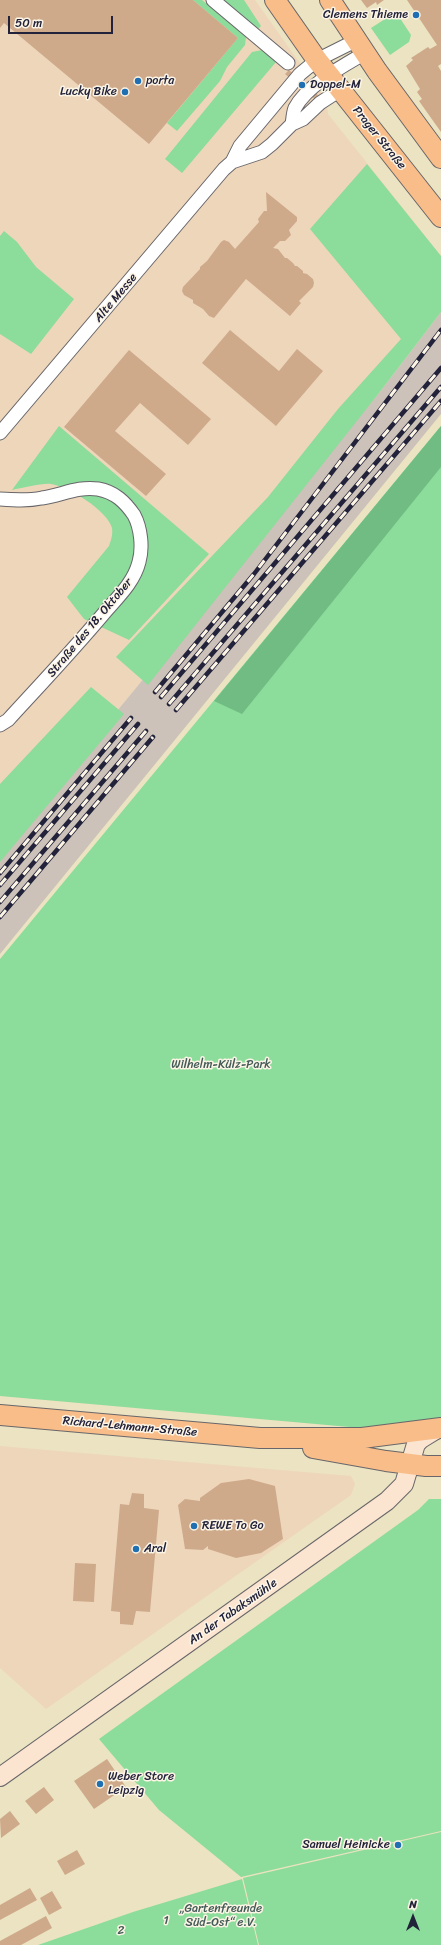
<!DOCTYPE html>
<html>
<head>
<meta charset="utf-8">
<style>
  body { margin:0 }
  #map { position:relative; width:441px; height:1945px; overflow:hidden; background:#ebe3c1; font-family:Sriracha,sans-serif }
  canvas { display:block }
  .north { position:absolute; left:393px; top:1897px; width:40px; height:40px; -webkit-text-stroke:3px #fcf5e5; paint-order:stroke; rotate:0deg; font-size:11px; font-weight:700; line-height:16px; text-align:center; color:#22223b }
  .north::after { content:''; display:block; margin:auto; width:14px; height:18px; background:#22223b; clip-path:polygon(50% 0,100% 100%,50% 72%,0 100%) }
  .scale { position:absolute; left:8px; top:16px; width:105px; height:18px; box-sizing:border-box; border:2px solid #22223b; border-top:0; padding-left:5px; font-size:12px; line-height:14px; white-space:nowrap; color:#22223b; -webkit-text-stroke:3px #fcf5e5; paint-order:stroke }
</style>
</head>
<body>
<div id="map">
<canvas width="441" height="1945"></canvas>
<div class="north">N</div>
<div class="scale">50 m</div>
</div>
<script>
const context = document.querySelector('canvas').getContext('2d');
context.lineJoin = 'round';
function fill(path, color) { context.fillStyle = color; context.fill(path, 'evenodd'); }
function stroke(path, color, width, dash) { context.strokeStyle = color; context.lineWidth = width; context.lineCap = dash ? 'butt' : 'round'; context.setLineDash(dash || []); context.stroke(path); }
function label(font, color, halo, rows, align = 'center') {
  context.font = font + ' Sriracha,sans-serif'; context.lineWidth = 3; context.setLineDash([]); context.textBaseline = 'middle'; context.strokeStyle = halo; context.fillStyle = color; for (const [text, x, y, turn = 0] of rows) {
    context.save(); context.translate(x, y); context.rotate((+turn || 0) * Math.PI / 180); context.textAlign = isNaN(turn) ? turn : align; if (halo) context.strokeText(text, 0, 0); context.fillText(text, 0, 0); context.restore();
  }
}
const built = new Path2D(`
  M 0,0 L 255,0 L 326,100 L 328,114 L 441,256 L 441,312 L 379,393 L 0,853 Z
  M 0,1446 L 351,1476 L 355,1484 L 351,1495 L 46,1709 L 0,1668 Z`);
const industrial = new Path2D(`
  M 441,312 L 441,414 L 0,954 L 0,853 L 379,393 Z`);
const green = new Path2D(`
  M 193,0 L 202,0 L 246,37 L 245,45 L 227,67 L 220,81 L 177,131 L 167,123 L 238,38 Z
  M 221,0 L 244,0 L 261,26 L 257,30 Z
  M 396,12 L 411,35 L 409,42 L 390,55 L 371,28 Z
  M 262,50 L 276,62 L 182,173 L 165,159 L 252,52 Z
  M 367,164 L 441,256 L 441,312 L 379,393 L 148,685 L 116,657 L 268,497 L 338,409 L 401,339 L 310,229 Z
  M 4,231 L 17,242 L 36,267 L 74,299 L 31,354 L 0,334 L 0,236 Z
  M 59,426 L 209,554 L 129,640 L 84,619 L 67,597 L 109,546 C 111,540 113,535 112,528 C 107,510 69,487 51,484 C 42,483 22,488 12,490 Z
  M 441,426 L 441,1417 C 414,1425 388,1428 361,1428 L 0,1396 L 0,959 Z
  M 91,687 L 124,714 L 0,862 L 0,784 Z
  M 429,1499 L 441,1499 L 441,1831 L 241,1877 L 159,1810 L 99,1739 L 418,1510 Z
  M 441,1832 L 441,1945 L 259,1945 L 243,1878 Z
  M 242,1879 L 258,1945 L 38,1945 L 133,1912 Z`);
const forest = new Path2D(`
  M 441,426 L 441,467 L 242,714 L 214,701 Z`);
const building = new Path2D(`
  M 0,0 L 193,0 L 238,38 L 149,144 L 4,23 L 0,28 Z
  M 361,0 L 384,0 L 377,5 L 376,2 L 367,8 Z
  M 407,0 L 441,0 L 441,64 L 438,66 L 441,71 L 441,132 L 419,101 L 422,99 L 417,92 L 420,89 L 406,66 L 413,60 L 411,58 L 428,47 L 430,49 L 437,45 Z
  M 289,70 L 319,96 L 316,100 L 285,74 Z
  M 266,192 L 297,217 L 297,221 L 289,230 L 291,235 L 285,241 L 280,241 L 273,248 L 278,249 L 285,258 L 287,258 L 293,263 L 295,266 L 297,266 L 303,271 L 303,273 L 307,274 L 313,279 L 314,283 L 313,287 L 299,301 L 301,303 L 290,316 L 246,279 L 214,318 L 209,316 L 203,309 L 193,303 L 193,300 L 184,295 L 182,291 L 183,287 L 200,269 L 200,267 L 207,261 L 221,242 L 224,240 L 229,242 L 235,249 L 259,222 L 258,219 L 264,211 L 267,211 Z
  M 230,330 L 279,371 L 297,349 L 323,371 L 276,426 L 202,363 Z
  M 129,350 L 211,419 L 188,445 L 140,403 L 115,431 L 166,474 L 146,496 L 64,427 Z
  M 249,1479 L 275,1486 L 283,1539 L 261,1553 L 236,1558 L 208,1549 L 208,1546 L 203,1550 L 185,1549 L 178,1505 L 185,1499 L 200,1501 L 200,1498 L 221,1483 Z
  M 132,1493 L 144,1494 L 144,1508 L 159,1510 L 150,1612 L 136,1611 L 133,1625 L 120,1624 L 120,1612 L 111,1611 L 120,1504 L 129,1505 Z
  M 75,1563 L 96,1564 L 94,1602 L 73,1601 Z
  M 107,1759 L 126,1787 L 94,1809 L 74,1781 Z
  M 44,1787 L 54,1800 L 36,1814 L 25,1801 Z
  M 10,1811 L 20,1824 L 1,1838 L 0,1819 Z
  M 77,1850 L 85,1864 L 65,1875 L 57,1861 Z
  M 30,1888 L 37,1900 L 0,1920 L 0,1905 Z
  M 52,1891 L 62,1908 L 49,1915 L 40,1898 Z
  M 46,1916 L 52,1928 L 21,1945 L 0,1945 L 0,1941 Z`);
const street = new Path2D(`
  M 213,0 L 288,63
  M 292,124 C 293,119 293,113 295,108 C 307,85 343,66 365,53
  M 232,162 L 240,146 L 300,74 L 317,60 L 357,40
  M 0,433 L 224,169 L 232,162 L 262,152 L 272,144 L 292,124 L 303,119 L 320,103 L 340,90
  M 0,499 C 14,500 28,501 42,498 C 62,495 78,486 98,489 C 115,492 125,502 134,515 C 141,528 143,548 139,562 C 134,582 118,597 105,612 C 74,649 41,684 8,720 L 0,725`);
const secondary = new Path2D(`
  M 0,1777 L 387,1501 L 404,1484 L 416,1444 L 421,1439 L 439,1428`);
const primary = new Path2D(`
  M 275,0 L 317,60 L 441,217
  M 330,0 L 377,71 L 441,158
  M 0,1415 L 260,1438 L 362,1438 L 441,1428
  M 313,1448 L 386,1461 L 426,1466 L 441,1466`);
const rail = new Path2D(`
  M 155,692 L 254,574 L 441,330
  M 161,697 L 441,368
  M 169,704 L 441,387
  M 176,710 L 441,401
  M 0,873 L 131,718
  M 0,885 L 138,724
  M 0,902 L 146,731
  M 0,917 L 153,737`);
const markers = [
  [416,15,4,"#1f6fb2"],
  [138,81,4,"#1f6fb2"],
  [302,85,4,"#1f6fb2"],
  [125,92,4,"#1f6fb2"],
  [194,1526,4,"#1f6fb2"],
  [136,1549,4,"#1f6fb2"],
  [100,1784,4,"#1f6fb2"],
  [398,1845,4,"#1f6fb2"]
];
const poiNames = [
  ["Clemens Thieme",408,15,"right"],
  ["porta",146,81],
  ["Doppel-M",310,85],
  ["Lucky Bike",117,92,"right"],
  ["REWE To Go",202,1526],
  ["Aral",144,1549],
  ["Weber Store",108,1777],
  ["Leipzig",108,1791],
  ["Samuel Heinicke",390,1845,"right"]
];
const streetNames = [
  ["Prager Straße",379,138,51],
  ["Alte Messe",116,298,-50],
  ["Straße des 18. Oktober",90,628,-50],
  ["Richard-Lehmann-Straße",130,1427,5],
  ["An der Tabaksmühle",233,1612,-35]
];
const parkNames = [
  ["Wilhelm-Külz-Park",221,1065],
  ["„Gartenfreunde",221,1909],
  ["Süd-Ost“ e.V.",221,1923],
  ["1",166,1921],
  ["2",121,1931]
];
fill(built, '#eed6bb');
fill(industrial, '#ccc2b9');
fill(green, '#8cdc9b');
fill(forest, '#71bc83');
fill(building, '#ceaa8b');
stroke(street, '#68666a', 15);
stroke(secondary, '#68666a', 20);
stroke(primary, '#68666a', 22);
stroke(street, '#fff', 13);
stroke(secondary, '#fce5d0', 18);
stroke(primary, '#f8bd89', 20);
stroke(rail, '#22223b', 4.5);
stroke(rail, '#fcf5e5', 3, [9]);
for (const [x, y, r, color] of markers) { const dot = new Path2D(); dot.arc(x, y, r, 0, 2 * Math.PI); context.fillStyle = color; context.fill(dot); stroke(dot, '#fcf5e5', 1.5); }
label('12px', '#22223b', '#fcf5e5', poiNames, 'left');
label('12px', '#22223b', '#fcf5e5', streetNames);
label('12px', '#425a58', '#fcf5e5', parkNames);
</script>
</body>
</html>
